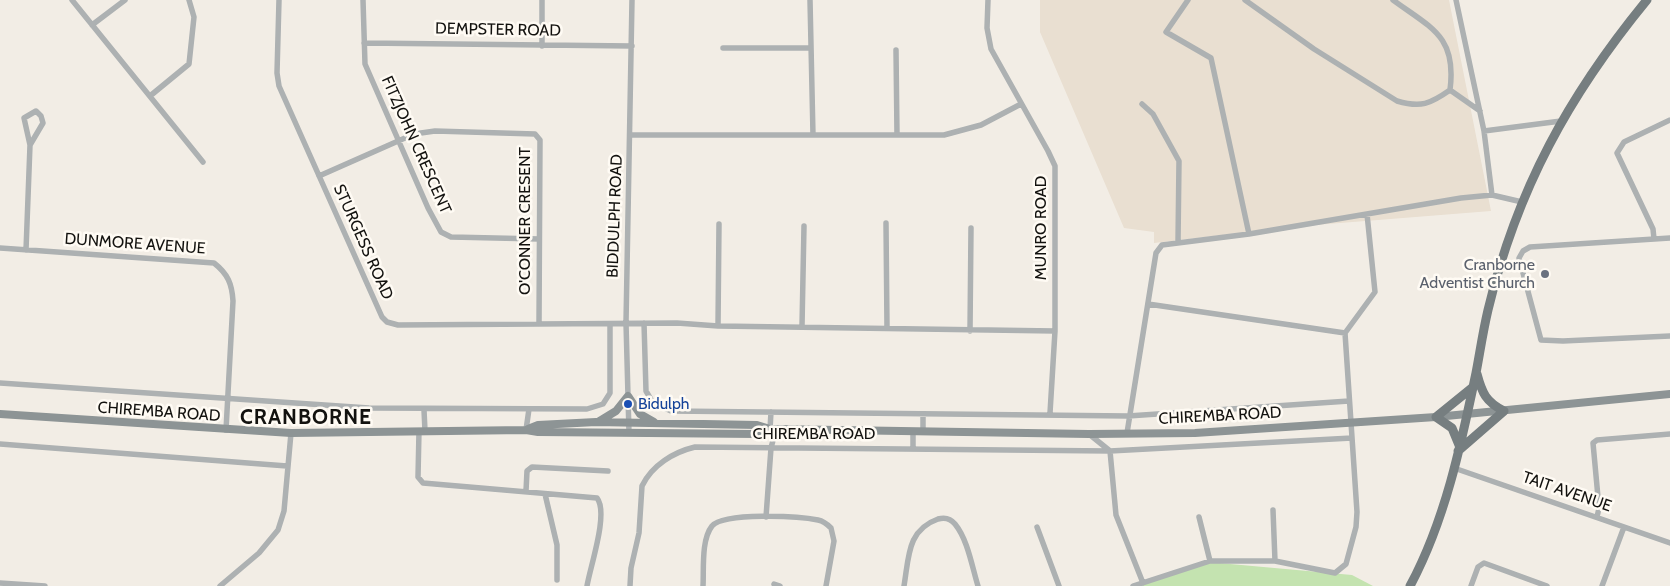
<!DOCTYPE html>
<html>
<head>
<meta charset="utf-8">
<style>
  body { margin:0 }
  canvas { display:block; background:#f2ede5 }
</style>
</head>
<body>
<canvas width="1670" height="586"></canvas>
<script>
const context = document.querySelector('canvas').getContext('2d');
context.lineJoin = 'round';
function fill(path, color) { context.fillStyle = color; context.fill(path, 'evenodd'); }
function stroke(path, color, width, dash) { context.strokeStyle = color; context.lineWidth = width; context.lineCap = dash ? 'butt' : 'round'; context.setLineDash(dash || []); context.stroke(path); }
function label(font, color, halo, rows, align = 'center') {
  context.font = font + ' Cabin,sans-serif'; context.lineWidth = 5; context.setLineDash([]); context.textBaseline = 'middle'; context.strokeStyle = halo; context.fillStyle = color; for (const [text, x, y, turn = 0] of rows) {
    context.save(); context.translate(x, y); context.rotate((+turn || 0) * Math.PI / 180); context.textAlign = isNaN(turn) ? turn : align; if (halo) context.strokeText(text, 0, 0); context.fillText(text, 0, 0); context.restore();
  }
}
const built = new Path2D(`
  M 1040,0 L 1449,0 L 1491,211 L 1290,227 L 1154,243 L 1154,232 L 1124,228 L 1040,32 Z`);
const green = new Path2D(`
  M 1208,562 L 1352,575 L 1373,586 L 1138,586 Z`);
const minor = new Path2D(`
  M 72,0 L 203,162
  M 279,0 L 277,73 L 279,86 L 382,317 L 387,322 L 398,325 L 677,323 L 718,326 L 1055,331
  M 363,0 L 365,64 L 428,208 L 441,232 L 451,237 L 539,239
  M 810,0 L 813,135
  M 988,0 L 987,28 L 991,49 L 1048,151 L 1055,166 L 1055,331 L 1050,413
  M 1188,0 L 1166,32 L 1211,58 L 1249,234
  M 1245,0 L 1314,49 L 1397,101 C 1421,108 1430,104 1450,90
  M 1393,0 C 1431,28 1457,36 1450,90 L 1480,111
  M 1456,0 L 1484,131 L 1492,195
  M 92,25 L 125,0
  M 364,43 L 632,46
  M 542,46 L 542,0
  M 723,48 L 810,48
  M 896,50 L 897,135
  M 150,96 L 189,64 L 194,17 L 189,0
  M 1142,104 L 1153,114 L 1179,161 L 1178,242
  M 1484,131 L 1561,121
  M 631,135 L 944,135 L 981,125 L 1021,104
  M 319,176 L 414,134 L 435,131 L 535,134 L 540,140 L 539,324
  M 886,223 L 887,328
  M 1670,238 L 1530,247 L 1523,251 L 1519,258 L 1541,340 L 1563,341 L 1670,336
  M 1654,239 L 1653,229 L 1617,153 L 1624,142 L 1670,120
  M 0,248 L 214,263 C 228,274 232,284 233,301 L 226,430
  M 26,250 L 30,145 L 43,123 L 41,116 L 36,111 L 24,118 L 30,145
  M 1148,304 L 1345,333
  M 644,323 L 646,391 L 653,403 L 671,411 L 1128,416 L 1349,401
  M 718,326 L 719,224
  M 802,326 L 804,226
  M 970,331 L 971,228
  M 0,383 L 369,408 L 587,409 L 603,404 L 610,393 L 610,325
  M 424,410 L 425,431
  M 770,429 L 771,412
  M 526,430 L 529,409
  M 419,431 L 418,477 L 423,483 L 597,498 C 609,513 590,567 587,586
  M 923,432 L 923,414
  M 629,433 L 626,323 L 632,0
  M 1127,433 L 1156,253 L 1162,245 L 1249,234 L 1461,198 L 1492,195 L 1522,202
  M 1089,434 L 1110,451 L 1116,515 L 1143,583
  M 0,444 L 287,466
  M 913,448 L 913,431
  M 1454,468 L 1670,543
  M 526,491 L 527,471 L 532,467 L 608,471
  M 545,494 L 557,545 L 557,580
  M 1273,510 L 1275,561
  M 766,517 L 771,448 L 776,429
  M 1199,517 L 1210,561
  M 1597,517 L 1599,508 L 1593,443 L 1597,440 L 1670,434
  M 1037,527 L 1059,586
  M 0,583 L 45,586
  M 774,584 L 780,586
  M 220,586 L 259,553 L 278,530 L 284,511 L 291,433
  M 630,586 L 631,568 L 639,533 L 642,486 C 652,465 674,452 695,447 L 1110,451 L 1352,438
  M 703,586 C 704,569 701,540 712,526 C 724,512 799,516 818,520 C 823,521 827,524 831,528 L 834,541 L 826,586
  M 904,586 C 909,557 907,530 938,519 C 945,517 951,519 955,524 C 968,540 972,567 978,586
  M 1133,586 L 1210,561 L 1275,561 L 1335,573 L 1346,564 L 1356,527 L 1357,512 L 1345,333 L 1375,292 L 1367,214
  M 1471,586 L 1478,567 L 1484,563 L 1547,586
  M 1602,586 L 1624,527`);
const secondary = new Path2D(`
  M 0,414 L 291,433 L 526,430 L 538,432 L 757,434 L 776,429 L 1089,434 L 1195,433 L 1436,417 L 1670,394
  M 598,422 L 616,411 L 628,396 L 640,414 L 654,422
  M 528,429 L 538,425 L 596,422 L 757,425 L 770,429`);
const primary = new Path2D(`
  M 1459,445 L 1452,428 L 1436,417 L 1473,387
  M 1458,451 L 1504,411 C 1486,402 1482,393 1477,374
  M 1410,586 C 1445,521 1461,445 1476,373 C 1480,352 1483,331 1488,310 C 1517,189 1569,95 1647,0`);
const markers = [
  [1545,274,5,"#6b7280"],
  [628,404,5,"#1a4fb4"]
];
const streetNames = [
  ["DEMPSTER ROAD",498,30,1],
  ["FITZJOHN CRESCENT",416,145,66],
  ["BIDDULPH ROAD",615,216,-88],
  ["O'CONNER CRESENT",525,221,-90],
  ["MUNRO ROAD",1041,228,-90],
  ["STURGESS ROAD",363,242,66],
  ["DUNMORE AVENUE",135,244,4],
  ["CHIREMBA ROAD",159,412,4],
  ["CHIREMBA ROAD",1220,416,-3],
  ["CHIREMBA ROAD",814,434],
  ["TAIT AVENUE",1567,492,19]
];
const worshipNames = [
  ["Cranborne",1535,265],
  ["Adventist Church",1535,283]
];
const transitNames = [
  ["Bidulph",638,404]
];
const districtNames = [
  ["CRANBORNE",306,418]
];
fill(built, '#e9dfd1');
fill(green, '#c4e3b0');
stroke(minor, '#adb1b2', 5.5);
stroke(secondary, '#8d9495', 8);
stroke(primary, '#767e80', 9);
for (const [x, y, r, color] of markers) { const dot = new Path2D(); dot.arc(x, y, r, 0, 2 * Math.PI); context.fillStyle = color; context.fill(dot); stroke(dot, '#fffbf4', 2); }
label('16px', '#13120f', '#fffbf4', streetNames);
label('16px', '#5b616d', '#fffbf4', worshipNames, 'right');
label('16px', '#164399', '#fffbf4', transitNames, 'left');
context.letterSpacing = '1px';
label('bold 21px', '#13120f', '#fffbf4', districtNames);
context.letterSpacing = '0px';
</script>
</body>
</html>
